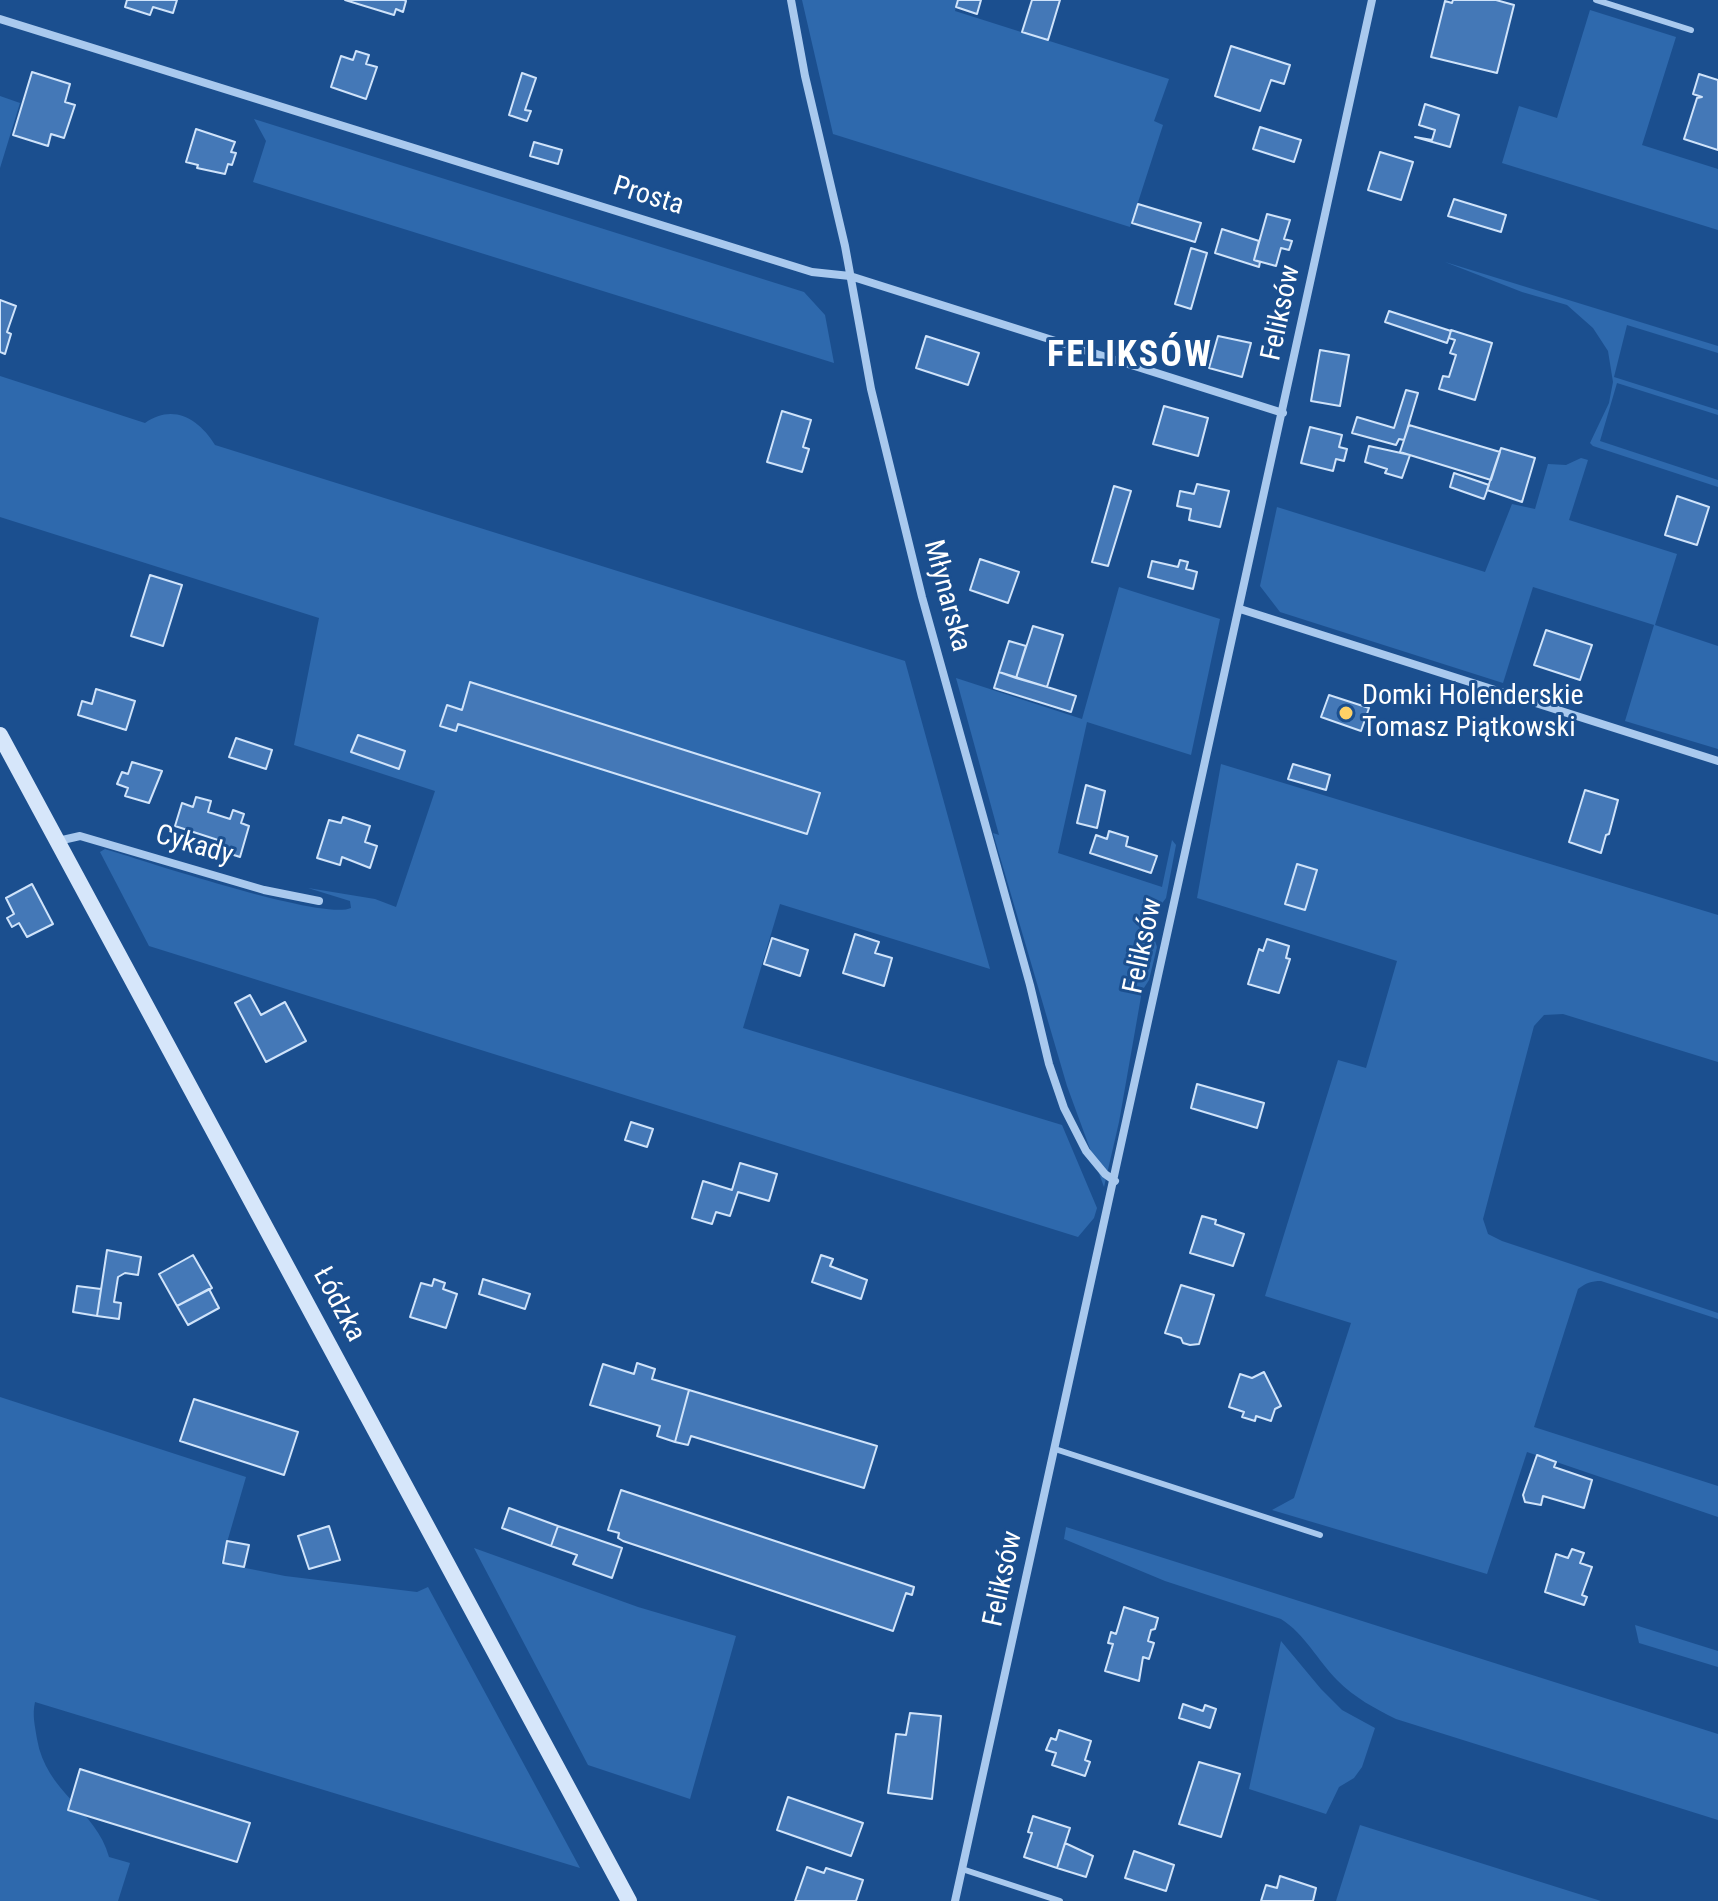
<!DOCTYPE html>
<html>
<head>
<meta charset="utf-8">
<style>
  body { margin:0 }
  canvas { display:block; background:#1b4f8f }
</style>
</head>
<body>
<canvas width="1718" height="1901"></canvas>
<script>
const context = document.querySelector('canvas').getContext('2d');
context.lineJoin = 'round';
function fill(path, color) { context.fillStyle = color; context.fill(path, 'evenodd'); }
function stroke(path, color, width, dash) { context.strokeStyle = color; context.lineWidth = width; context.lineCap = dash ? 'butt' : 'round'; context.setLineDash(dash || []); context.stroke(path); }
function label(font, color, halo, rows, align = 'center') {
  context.font = font + ' "Roboto Condensed",sans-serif'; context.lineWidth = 6; context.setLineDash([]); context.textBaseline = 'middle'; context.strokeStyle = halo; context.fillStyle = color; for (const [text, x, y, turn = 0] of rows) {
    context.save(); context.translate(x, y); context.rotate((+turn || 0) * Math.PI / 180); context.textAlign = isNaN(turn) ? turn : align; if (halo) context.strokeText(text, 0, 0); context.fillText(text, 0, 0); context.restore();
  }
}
const green = new Path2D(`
  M 802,0 L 958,0 L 955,11 L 1169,79 L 1154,121 L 1163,125 L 1130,227 L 833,134 Z
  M 1590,10 L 1676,37 L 1642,145 L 1718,169 L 1718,230 L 1502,163 L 1519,106 L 1557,118 Z
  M 0,96 L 20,103 L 0,168 Z
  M 254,119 L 804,292 L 825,315 L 834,363 L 253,182 L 266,141 Z
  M 1445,262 L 1718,346 L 1718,353 L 1627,325 L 1614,377 L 1718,410 L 1718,415 L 1617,383 L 1600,441 L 1718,480 L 1718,487 L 1593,446 L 1590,443 L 1609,403 L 1613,382 L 1608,351 L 1593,328 L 1567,305 L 1522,292 Z
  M 0,376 L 145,423 C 173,403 199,419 215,445 L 905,661 L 990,969 L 780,904 L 743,1028 L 1062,1125 L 1097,1208 L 1094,1218 L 1078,1237 L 149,946 L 100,852 L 105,849 C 145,861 323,921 351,908 L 350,901 L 308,888 L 375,899 L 396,907 L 435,791 L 294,745 L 319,618 L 0,517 Z
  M 1581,458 L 1588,460 L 1569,520 L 1677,554 L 1655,625 L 1718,646 L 1718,749 L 1625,721 L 1654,625 L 1533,587 L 1503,683 L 1280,612 L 1260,586 L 1277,507 L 1485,572 L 1512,504 L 1535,509 L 1548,464 L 1566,465 Z
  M 1119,587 L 1220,619 L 1191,755 L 1087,722 L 1058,853 L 1162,887 L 1172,840 L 1176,845 L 1166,898 L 1157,910 L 1153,935 L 1157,947 L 1149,980 L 1142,991 L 1119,1122 L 1104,1187 L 1067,1086 L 993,833 L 999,835 L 956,678 L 1082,719 Z
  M 1221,764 L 1718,915 L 1718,1062 L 1563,1014 L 1544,1015 L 1534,1026 L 1483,1219 L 1488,1234 L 1502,1241 L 1718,1313 L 1718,1319 L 1601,1281 C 1591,1281 1586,1283 1578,1289 L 1534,1427 L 1718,1486 L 1718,1517 L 1527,1452 L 1487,1574 L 1272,1510 L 1294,1498 L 1351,1323 L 1265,1296 L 1338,1060 L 1366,1068 L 1397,961 L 1197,898 Z
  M 0,1397 L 246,1477 L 221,1563 L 285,1576 L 417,1592 L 428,1587 L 580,1868 L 35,1702 C 32,1715 35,1726 37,1739 C 46,1793 96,1809 109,1857 L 130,1863 L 118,1901 L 0,1901 Z
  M 1066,1527 L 1718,1734 L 1718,1820 L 1396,1719 C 1374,1708 1355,1698 1337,1680 C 1318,1661 1305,1634 1281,1619 L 1165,1581 L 1064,1539 Z
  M 474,1548 L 638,1607 L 736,1636 L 690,1799 L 588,1765 Z
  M 1635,1625 L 1718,1651 L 1718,1667 L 1639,1643 Z
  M 1281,1641 L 1321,1689 L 1342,1710 L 1375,1728 L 1362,1767 L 1354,1778 L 1339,1787 L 1326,1814 L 1249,1789 Z
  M 1360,1825 L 1601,1901 L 1336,1901 Z`);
const building = new Path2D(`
  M 127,0 L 177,0 L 173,13 L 153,7 L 150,15 L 125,7 Z
  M 345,0 L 404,0 L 406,1 L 403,12 L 396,9 L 394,15 Z
  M 958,0 L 981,0 L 977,14 L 956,7 Z
  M 1032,0 L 1060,0 L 1048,40 L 1022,32 Z
  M 1453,0 L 1496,0 L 1514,5 L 1497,73 L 1431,57 L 1445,1 L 1452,3 Z
  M 1231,46 L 1290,65 L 1284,84 L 1271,80 L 1260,111 L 1215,96 Z
  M 356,51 L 369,55 L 366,64 L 377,67 L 366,99 L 331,87 L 341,56 L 353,60 Z
  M 32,72 L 70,84 L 65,102 L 75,105 L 64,138 L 51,134 L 48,146 L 13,135 Z
  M 522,73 L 536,78 L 525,110 L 531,111 L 527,121 L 509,115 Z
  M 1699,74 L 1718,80 L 1718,150 L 1684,139 L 1697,98 L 1702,97 L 1693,94 Z
  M 1425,104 L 1459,115 L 1450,147 L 1415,137 L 1432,140 L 1435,130 L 1419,125 Z
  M 1260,127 L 1301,140 L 1294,162 L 1253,149 Z
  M 196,129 L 235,142 L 231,152 L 236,153 L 232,165 L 228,164 L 225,174 L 197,168 L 198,165 L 186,162 Z
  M 534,142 L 562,150 L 558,164 L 530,156 Z
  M 1380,152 L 1413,162 L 1401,200 L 1368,190 Z
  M 1454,199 L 1506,215 L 1501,232 L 1448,216 Z
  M 1138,204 L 1201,223 L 1195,242 L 1132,223 Z
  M 1267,214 L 1290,220 L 1284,239 L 1292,241 L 1289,250 L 1281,248 L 1276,266 L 1254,260 Z
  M 1222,229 L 1259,241 L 1254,260 L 1260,262 L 1259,267 L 1215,253 Z
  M 1191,248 L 1207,253 L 1191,309 L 1175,304 Z
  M 0,300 L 16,306 L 7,332 L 11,334 L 5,354 L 0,352 Z
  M 1389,311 L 1451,331 L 1447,343 L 1385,322 Z
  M 1451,330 L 1492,343 L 1475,400 L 1439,389 L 1443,376 L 1449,377 L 1456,355 L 1450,353 L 1455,340 L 1449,338 Z
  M 926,336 L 979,353 L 968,385 L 916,368 Z
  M 1218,336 L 1251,343 L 1242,377 L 1209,368 Z
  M 1320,350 L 1349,355 L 1340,406 L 1311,401 Z
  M 1406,390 L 1418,393 L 1404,440 L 1399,439 L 1396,445 L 1352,433 L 1357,417 L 1394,428 Z
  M 1164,406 L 1208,418 L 1198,456 L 1153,444 Z
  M 782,411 L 811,420 L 803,447 L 809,449 L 802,472 L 767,462 Z
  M 1409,425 L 1500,452 L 1491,480 L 1400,452 Z
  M 1310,427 L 1342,435 L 1339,447 L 1347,449 L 1344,461 L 1336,459 L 1333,471 L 1301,463 Z
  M 1369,446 L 1410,455 L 1402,478 L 1385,473 L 1387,469 L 1365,462 Z
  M 1501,448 L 1535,458 L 1522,502 L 1487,490 Z
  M 1454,473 L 1489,485 L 1484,499 L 1450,487 Z
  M 1197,484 L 1229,491 L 1220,527 L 1189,520 L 1191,509 L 1177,506 L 1180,491 L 1194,494 Z
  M 1114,486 L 1131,491 L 1108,566 L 1092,562 Z
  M 1677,496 L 1709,507 L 1697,545 L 1665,535 Z
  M 980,559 L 1019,572 L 1008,603 L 970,590 Z
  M 1180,560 L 1188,562 L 1186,569 L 1197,572 L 1193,589 L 1148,577 L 1152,561 L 1178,567 Z
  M 150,575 L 182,585 L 163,646 L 131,636 Z
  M 1033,626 L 1063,635 L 1047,687 L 1016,678 Z
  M 1546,630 L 1592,645 L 1580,680 L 1534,665 Z
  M 1009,641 L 1026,646 L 1016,678 L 999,672 Z
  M 999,672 L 1076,696 L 1071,712 L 994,688 Z
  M 470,682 L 820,793 L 807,834 L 458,724 L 456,731 L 440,726 L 447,705 L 462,710 Z
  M 96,689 L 135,701 L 126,730 L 78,715 L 82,701 L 92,704 Z
  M 1329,695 L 1369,708 L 1361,731 L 1321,717 Z
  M 358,735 L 405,751 L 399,769 L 351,752 Z
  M 236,738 L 272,750 L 266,769 L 229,757 Z
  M 132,762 L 162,771 L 149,803 L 125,796 L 128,788 L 117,784 L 122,772 L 128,774 Z
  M 1293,764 L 1330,775 L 1326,790 L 1288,779 Z
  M 1086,785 L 1105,791 L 1097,828 L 1077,823 Z
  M 1585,790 L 1618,800 L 1609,834 L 1606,835 L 1601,853 L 1569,842 Z
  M 196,797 L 211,801 L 208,812 L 230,819 L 233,810 L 244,814 L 241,823 L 249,826 L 240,857 L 218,850 L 221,841 L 175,826 L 182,803 L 193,807 Z
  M 343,817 L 370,826 L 365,842 L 377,846 L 370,868 L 342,857 L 340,865 L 317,858 L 329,820 L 341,823 Z
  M 1109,831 L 1128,837 L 1126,846 L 1157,856 L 1151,873 L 1090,853 L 1096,835 L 1107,839 Z
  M 1297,864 L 1317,870 L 1305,910 L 1285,904 Z
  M 32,884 L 53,924 L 27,937 L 19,923 L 12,927 L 7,918 L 14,914 L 6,898 Z
  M 855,934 L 879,942 L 875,953 L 892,958 L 884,986 L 843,973 Z
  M 772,938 L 808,950 L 800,976 L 764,964 Z
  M 1267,939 L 1289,946 L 1286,958 L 1290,959 L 1279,993 L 1248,984 L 1259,949 L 1263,951 Z
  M 250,995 L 261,1015 L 285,1002 L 306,1041 L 266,1062 L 235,1003 Z
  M 1197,1084 L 1264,1103 L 1257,1128 L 1191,1108 Z
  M 631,1122 L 653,1129 L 647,1147 L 625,1140 Z
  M 740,1163 L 777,1174 L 769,1201 L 738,1192 L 730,1216 L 716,1212 L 712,1224 L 692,1218 L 703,1181 L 732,1190 Z
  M 1202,1216 L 1216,1220 L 1215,1224 L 1244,1234 L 1233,1266 L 1190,1253 Z
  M 107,1250 L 141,1257 L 138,1275 L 125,1273 L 118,1277 L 114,1302 L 121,1303 L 119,1319 L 97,1316 Z
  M 193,1255 L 212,1288 L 177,1306 L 159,1274 Z
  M 821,1255 L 833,1259 L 830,1266 L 867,1280 L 861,1299 L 812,1282 Z
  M 434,1279 L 445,1283 L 443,1289 L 457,1294 L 446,1328 L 410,1317 L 421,1283 L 432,1286 Z
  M 483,1279 L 530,1294 L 525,1309 L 479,1294 Z
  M 1181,1285 L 1214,1295 L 1199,1344 L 1190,1345 L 1183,1343 L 1181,1338 L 1165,1333 Z
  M 77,1286 L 101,1289 L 97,1316 L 73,1312 Z
  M 209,1289 L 219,1308 L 188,1325 L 177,1306 Z
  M 637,1363 L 655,1369 L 652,1379 L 689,1390 L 675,1442 L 657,1436 L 660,1426 L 590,1405 L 603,1364 L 634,1374 Z
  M 1264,1372 L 1281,1406 L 1275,1409 L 1271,1421 L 1256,1416 L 1255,1421 L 1242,1417 L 1244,1412 L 1229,1407 L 1240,1374 L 1252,1378 Z
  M 689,1390 L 877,1446 L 864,1488 L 691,1436 L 688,1445 L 675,1442 Z
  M 194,1399 L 298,1432 L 284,1475 L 180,1441 Z
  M 1537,1455 L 1556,1462 L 1554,1467 L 1592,1480 L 1584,1508 L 1543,1496 L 1541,1505 L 1525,1502 L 1523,1495 Z
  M 621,1490 L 914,1587 L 912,1595 L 906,1593 L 893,1631 L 623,1541 L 618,1538 L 619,1533 L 608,1530 Z
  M 509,1508 L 558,1526 L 551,1546 L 502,1528 Z
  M 329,1526 L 340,1560 L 309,1569 L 298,1536 Z
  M 558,1526 L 622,1548 L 612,1578 L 573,1564 L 577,1555 L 551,1546 Z
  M 227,1541 L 249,1545 L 244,1567 L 223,1563 Z
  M 1572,1549 L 1584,1553 L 1580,1563 L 1592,1567 L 1582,1595 L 1587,1597 L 1584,1605 L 1545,1592 L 1556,1554 L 1568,1558 Z
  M 1124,1607 L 1158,1618 L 1155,1629 L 1151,1630 L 1148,1641 L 1154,1643 L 1149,1659 L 1143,1657 L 1139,1681 L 1105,1671 L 1113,1644 L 1108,1643 L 1111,1632 L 1116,1634 Z
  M 1183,1704 L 1203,1711 L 1205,1705 L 1216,1709 L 1210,1728 L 1179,1718 Z
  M 910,1713 L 941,1716 L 932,1799 L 888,1793 L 896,1734 L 906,1735 Z
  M 1059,1730 L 1091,1741 L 1085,1760 L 1090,1762 L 1085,1776 L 1052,1765 L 1056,1753 L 1046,1750 L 1051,1738 L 1056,1740 Z
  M 1199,1762 L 1240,1774 L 1221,1837 L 1179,1824 Z
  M 80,1769 L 250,1823 L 237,1862 L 68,1810 Z
  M 788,1797 L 863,1823 L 851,1856 L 777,1830 Z
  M 1033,1816 L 1070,1828 L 1057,1868 L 1024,1857 L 1032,1833 L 1028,1832 Z
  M 1065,1843 L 1093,1856 L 1086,1877 L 1057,1868 Z
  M 1134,1851 L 1174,1865 L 1166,1891 L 1125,1878 Z
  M 807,1867 L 824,1873 L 826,1868 L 863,1880 L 856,1901 L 795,1901 Z
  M 1280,1876 L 1316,1888 L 1313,1901 L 1261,1901 L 1266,1885 L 1277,1888 Z`);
const lane = new Path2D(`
  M 1596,0 L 1691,30
  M 1055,1449 L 1320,1535
  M 962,1869 L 1060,1901`);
const street = new Path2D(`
  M 791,0 L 805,76 L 845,246 L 871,389 L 922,597 L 1030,985 L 1049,1064 L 1064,1108 L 1086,1151 L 1105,1174 L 1115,1181
  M 0,19 L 812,272 L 850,276 L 1283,413
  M 1240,609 L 1718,761
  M 58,841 L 80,836 L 264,890 L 319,901
  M 955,1901 L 1372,0`);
const secondary = new Path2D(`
  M 0,735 L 629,1901`);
const markers = [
  [1346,713,8,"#ffd166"]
];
const streetNames = [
  ["Prosta",648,197,17],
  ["Feliksów",1282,313,-78],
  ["Młynarska",946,596,75],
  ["Cykady",194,846,16],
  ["Feliksów",1144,946,-78],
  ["Łódzka",338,1305,62],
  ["Feliksów",1004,1579,-78]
];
const poiNames = [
  ["Domki Holenderskie",1362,697],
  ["Tomasz Piątkowski",1362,729]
];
const districtNames = [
  ["FELIKSÓW",1130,357]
];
fill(green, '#2e69ad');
fill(building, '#4478b7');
stroke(building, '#cfe3fa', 2);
stroke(lane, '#a9c9ee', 6);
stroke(street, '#a9c9ee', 8);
stroke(secondary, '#d6e6fa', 16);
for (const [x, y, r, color] of markers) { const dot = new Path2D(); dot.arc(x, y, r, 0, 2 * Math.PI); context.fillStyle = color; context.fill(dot); stroke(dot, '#1b4f8f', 3); }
label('28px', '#fff', '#1b4f8f', streetNames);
label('28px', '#fff', '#1b4f8f', poiNames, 'left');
context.letterSpacing = '2px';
label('bold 36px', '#fff', '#1b4f8f', districtNames);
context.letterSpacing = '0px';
</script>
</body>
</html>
